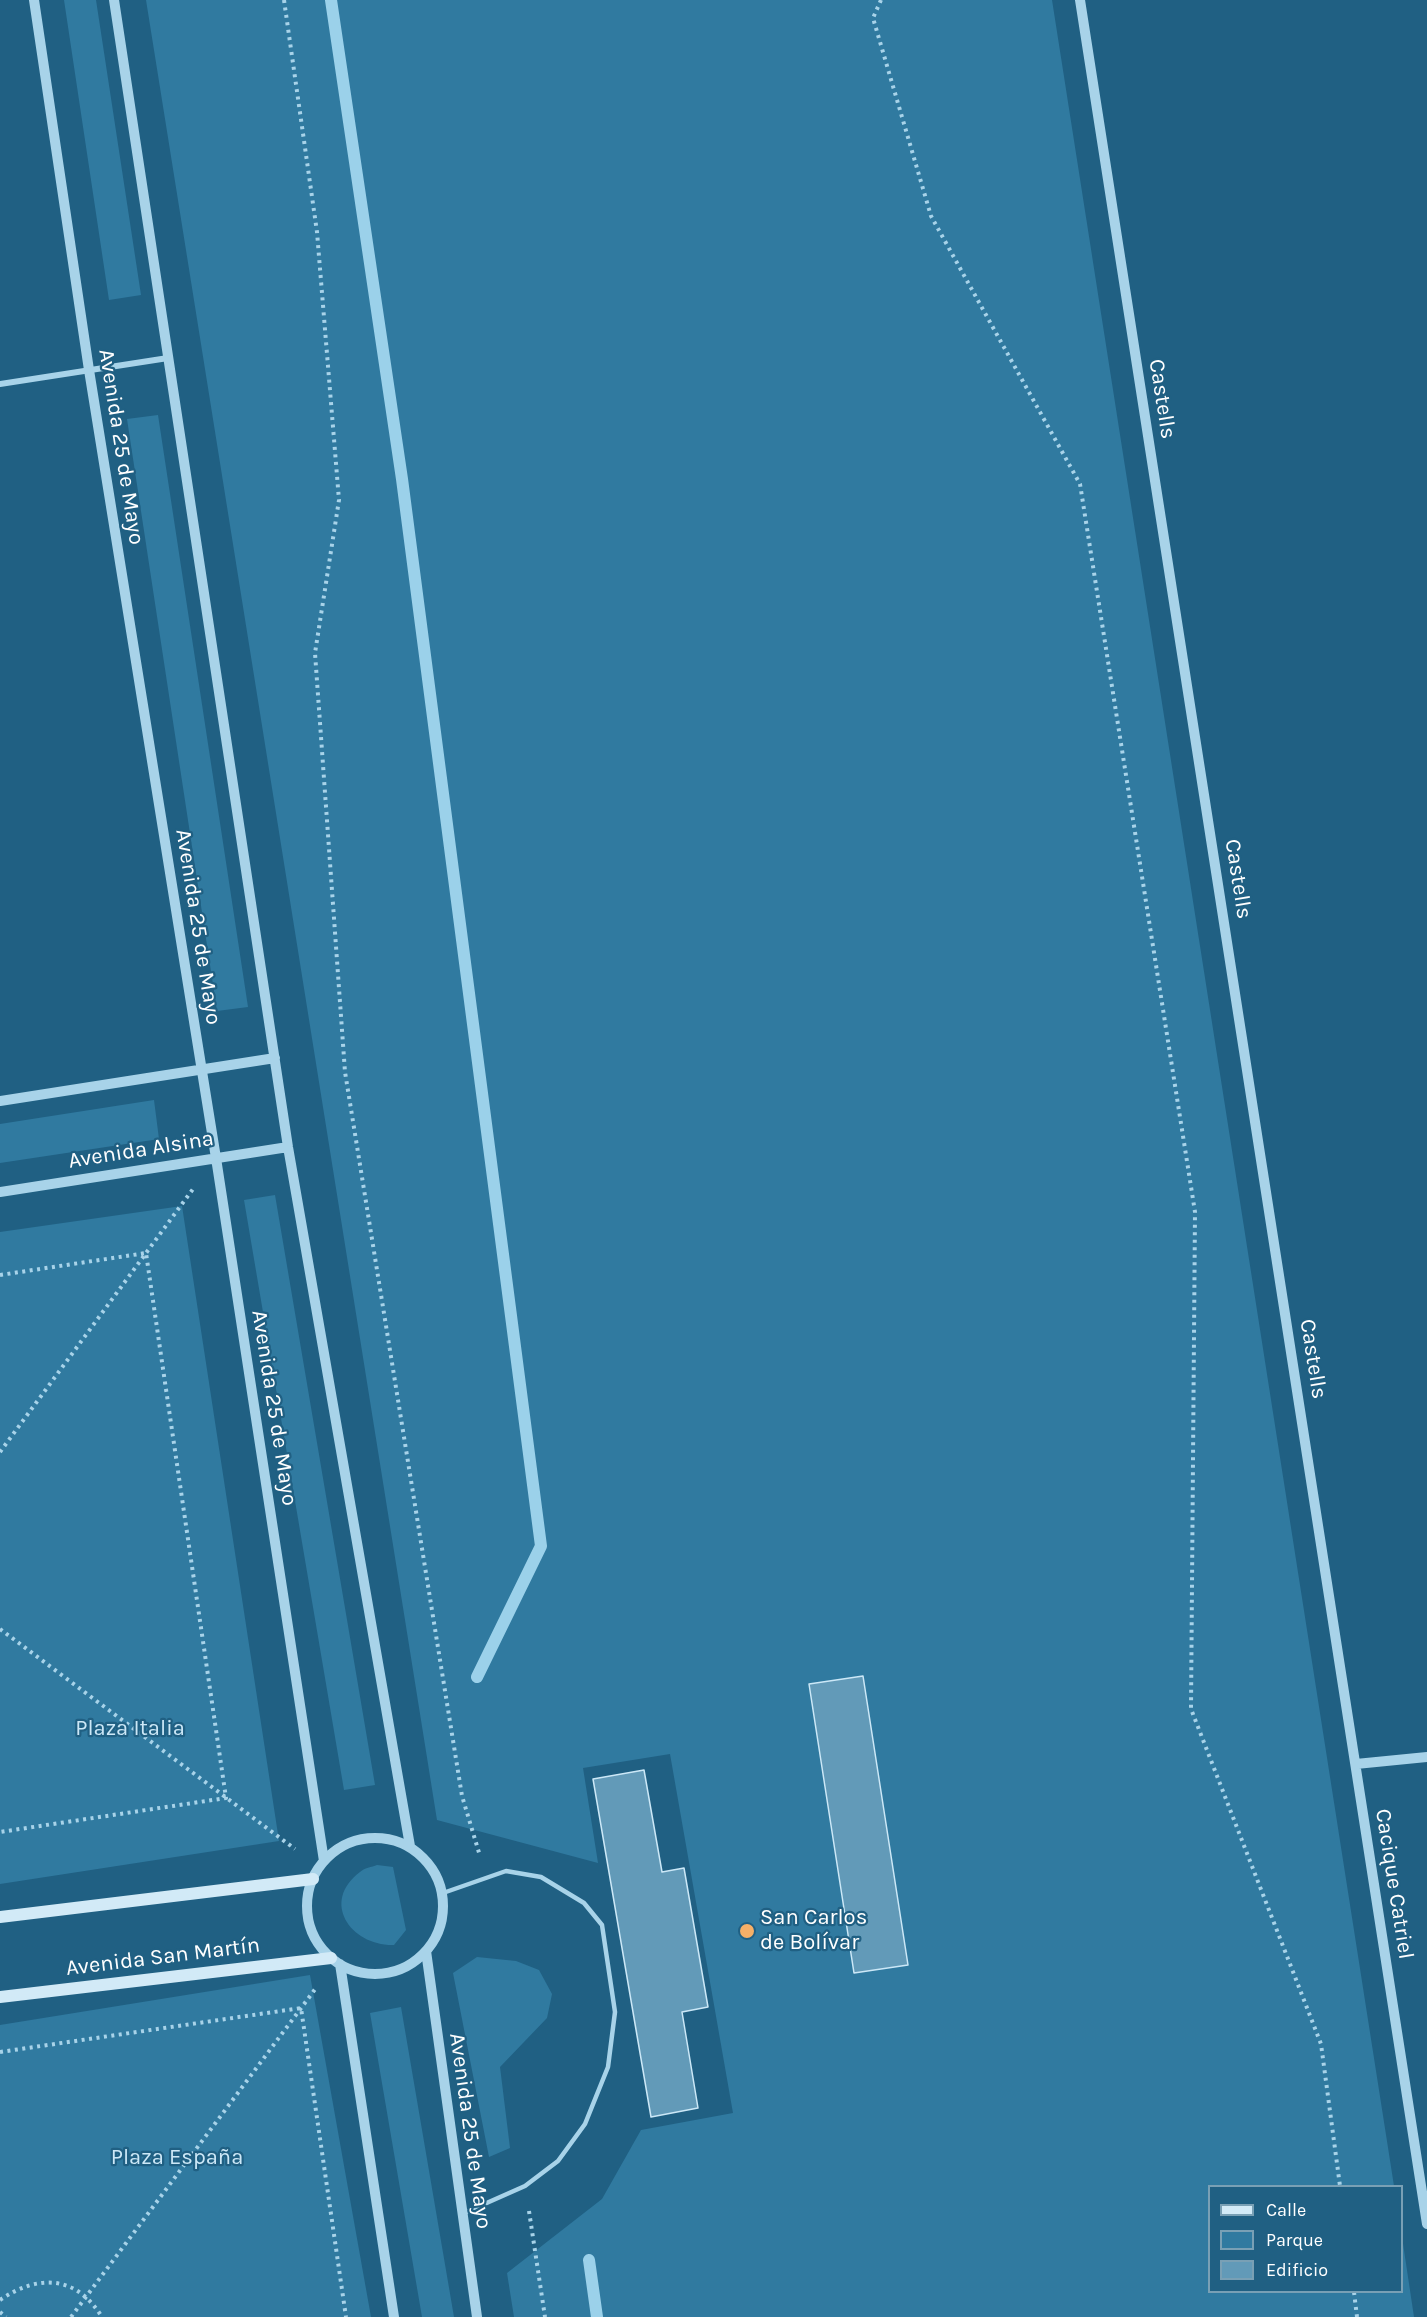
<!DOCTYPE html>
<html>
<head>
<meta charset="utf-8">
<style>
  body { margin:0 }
  #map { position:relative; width:1427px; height:2317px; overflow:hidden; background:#206083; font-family:Karla,sans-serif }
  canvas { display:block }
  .legend { position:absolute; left:1208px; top:2185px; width:195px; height:108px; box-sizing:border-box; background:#206083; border:2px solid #79a0b5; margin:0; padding:8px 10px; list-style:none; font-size:18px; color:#fff }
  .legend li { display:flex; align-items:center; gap:12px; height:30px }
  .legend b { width:30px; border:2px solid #79a0b5 }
</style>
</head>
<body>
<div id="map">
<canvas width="1427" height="2317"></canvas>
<ul class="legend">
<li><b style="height:8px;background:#d2eaf7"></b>Calle</li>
<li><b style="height:16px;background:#307aa0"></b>Parque</li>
<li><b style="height:16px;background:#629ab8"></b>Edificio</li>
</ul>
</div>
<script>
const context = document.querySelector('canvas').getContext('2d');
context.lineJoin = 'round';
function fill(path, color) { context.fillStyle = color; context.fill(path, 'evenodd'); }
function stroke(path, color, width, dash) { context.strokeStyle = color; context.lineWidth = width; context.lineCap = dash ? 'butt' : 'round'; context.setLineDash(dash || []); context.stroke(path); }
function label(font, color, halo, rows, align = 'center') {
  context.font = font + ' Karla,sans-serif'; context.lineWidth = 4.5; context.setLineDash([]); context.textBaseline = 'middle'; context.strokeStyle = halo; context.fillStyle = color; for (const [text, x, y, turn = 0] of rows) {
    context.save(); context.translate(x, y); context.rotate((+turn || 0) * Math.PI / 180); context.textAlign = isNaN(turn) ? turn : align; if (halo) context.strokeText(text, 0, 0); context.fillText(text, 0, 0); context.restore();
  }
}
const green = new Path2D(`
  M 64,0 L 96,0 L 141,295 L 109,300 Z
  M 146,0 L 1052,0 L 1394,2186 L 1210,2186 L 1210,2292 L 1402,2292 L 1402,2237 L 1414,2317 L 514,2317 L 507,2273 L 602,2199 L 641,2130 L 733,2113 L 670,1754 L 583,1768 L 598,1863 L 437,1820 Z
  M 158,415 L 248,1007 L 217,1011 L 127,419 Z
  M 154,1100 L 159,1139 L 0,1163 L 0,1124 Z
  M 275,1195 L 375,1785 L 344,1790 L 244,1200 Z
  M 182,1206 L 279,1841 L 0,1884 L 0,1232 Z
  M 377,1865 L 393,1867 L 406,1930 L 394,1945 C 351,1946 320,1902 360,1872 C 364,1868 372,1867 377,1865 Z
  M 477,1957 L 516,1961 L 539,1970 L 552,1994 L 547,2018 L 500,2067 L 510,2148 L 489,2157 L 453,1973 Z
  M 310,1975 L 371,2317 L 0,2317 L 0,2025 Z
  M 401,2007 L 454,2317 L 422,2317 L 370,2013 Z`);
const stream = new Path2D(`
  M 331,0 L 402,479 L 541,1546 L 477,1677
  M 589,2260 L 597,2317`);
const building = new Path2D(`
  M 863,1676 L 908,1965 L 854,1973 L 809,1684 Z
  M 644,1770 L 662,1872 L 684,1868 L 708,2007 L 682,2012 L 698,2108 L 651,2117 L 593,1779 Z`);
const path = new Path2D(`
  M 284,0 L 317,232 L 339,500 L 315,653 L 345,1072 L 462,1796 L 480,1856
  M 881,0 L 873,18 L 931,216 L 1080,484 L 1195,1212 L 1191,1709 L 1321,2044 L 1340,2186
  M 0,1275 L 146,1253 L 226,1798 L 0,1832
  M 0,1452 L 193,1189
  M 0,1629 L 295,1849
  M 0,2052 L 301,2008 L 346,2317
  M 529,2211 L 545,2317
  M 1354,2292 L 1357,2317
  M 0,2300 C 38,2274 76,2275 102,2317
  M 0,2312 L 6,2317
  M 71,2317 L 316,1988`);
const service = new Path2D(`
  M 443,1893 L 506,1871 L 541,1877 L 584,1903 L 602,1925 L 615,2012 L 608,2067 L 585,2124 L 558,2161 L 525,2186 L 464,2213`);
const minor = new Path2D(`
  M 0,384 L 168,358`);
const tertiary = new Path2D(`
  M 34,0 L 89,370 L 216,1158 L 324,1861
  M 114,0 L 288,1147 L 410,1846
  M 1080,0 L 1427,2224
  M 0,1101 L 275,1058
  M 0,1192 L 288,1147
  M 1356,1764 L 1427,1757
  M307 1906a68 68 0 1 1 136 0a68 68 0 1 1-136 0Z
  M 426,1951 L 477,2317
  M 340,1964 L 394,2317`);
const secondary = new Path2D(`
  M 0,1917 L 313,1879
  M 0,1997 L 331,1958`);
const markers = [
  [747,1931,8,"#f6b068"]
];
const streetNames = [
  ["Castells",1162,399,81],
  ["Avenida 25 de Mayo",121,447,81],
  ["Castells",1238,879,81],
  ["Avenida 25 de Mayo",198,927,81],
  ["Avenida Alsina",141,1150,-9],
  ["Castells",1313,1359,81],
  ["Avenida 25 de Mayo",274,1408,81],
  ["Cacique Catriel",1394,1884,81],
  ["Avenida San Martín",163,1957,-7],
  ["Avenida 25 de Mayo",470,2131,82]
];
const parkNames = [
  ["Plaza Italia",130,1729],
  ["Plaza España",177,2158]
];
const poiNames = [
  ["San Carlos",760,1918],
  ["de Bolívar",760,1943]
];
fill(green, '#307aa0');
stroke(stream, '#9bd1ea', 12);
fill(building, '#629ab8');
stroke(building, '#cce8f7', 1.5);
stroke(path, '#a8d3e9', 4, [3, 4.5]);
stroke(service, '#a8d3e9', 4.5);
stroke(minor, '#a8d3e9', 6);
stroke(tertiary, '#a8d3e9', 10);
stroke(secondary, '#d2eaf7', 12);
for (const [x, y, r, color] of markers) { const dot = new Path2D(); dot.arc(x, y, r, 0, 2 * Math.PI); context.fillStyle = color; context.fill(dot); stroke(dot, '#206083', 2); }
label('22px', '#fff', '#206083', streetNames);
label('22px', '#cce8f7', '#206083', parkNames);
label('22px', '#fff', '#206083', poiNames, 'left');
</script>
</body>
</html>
